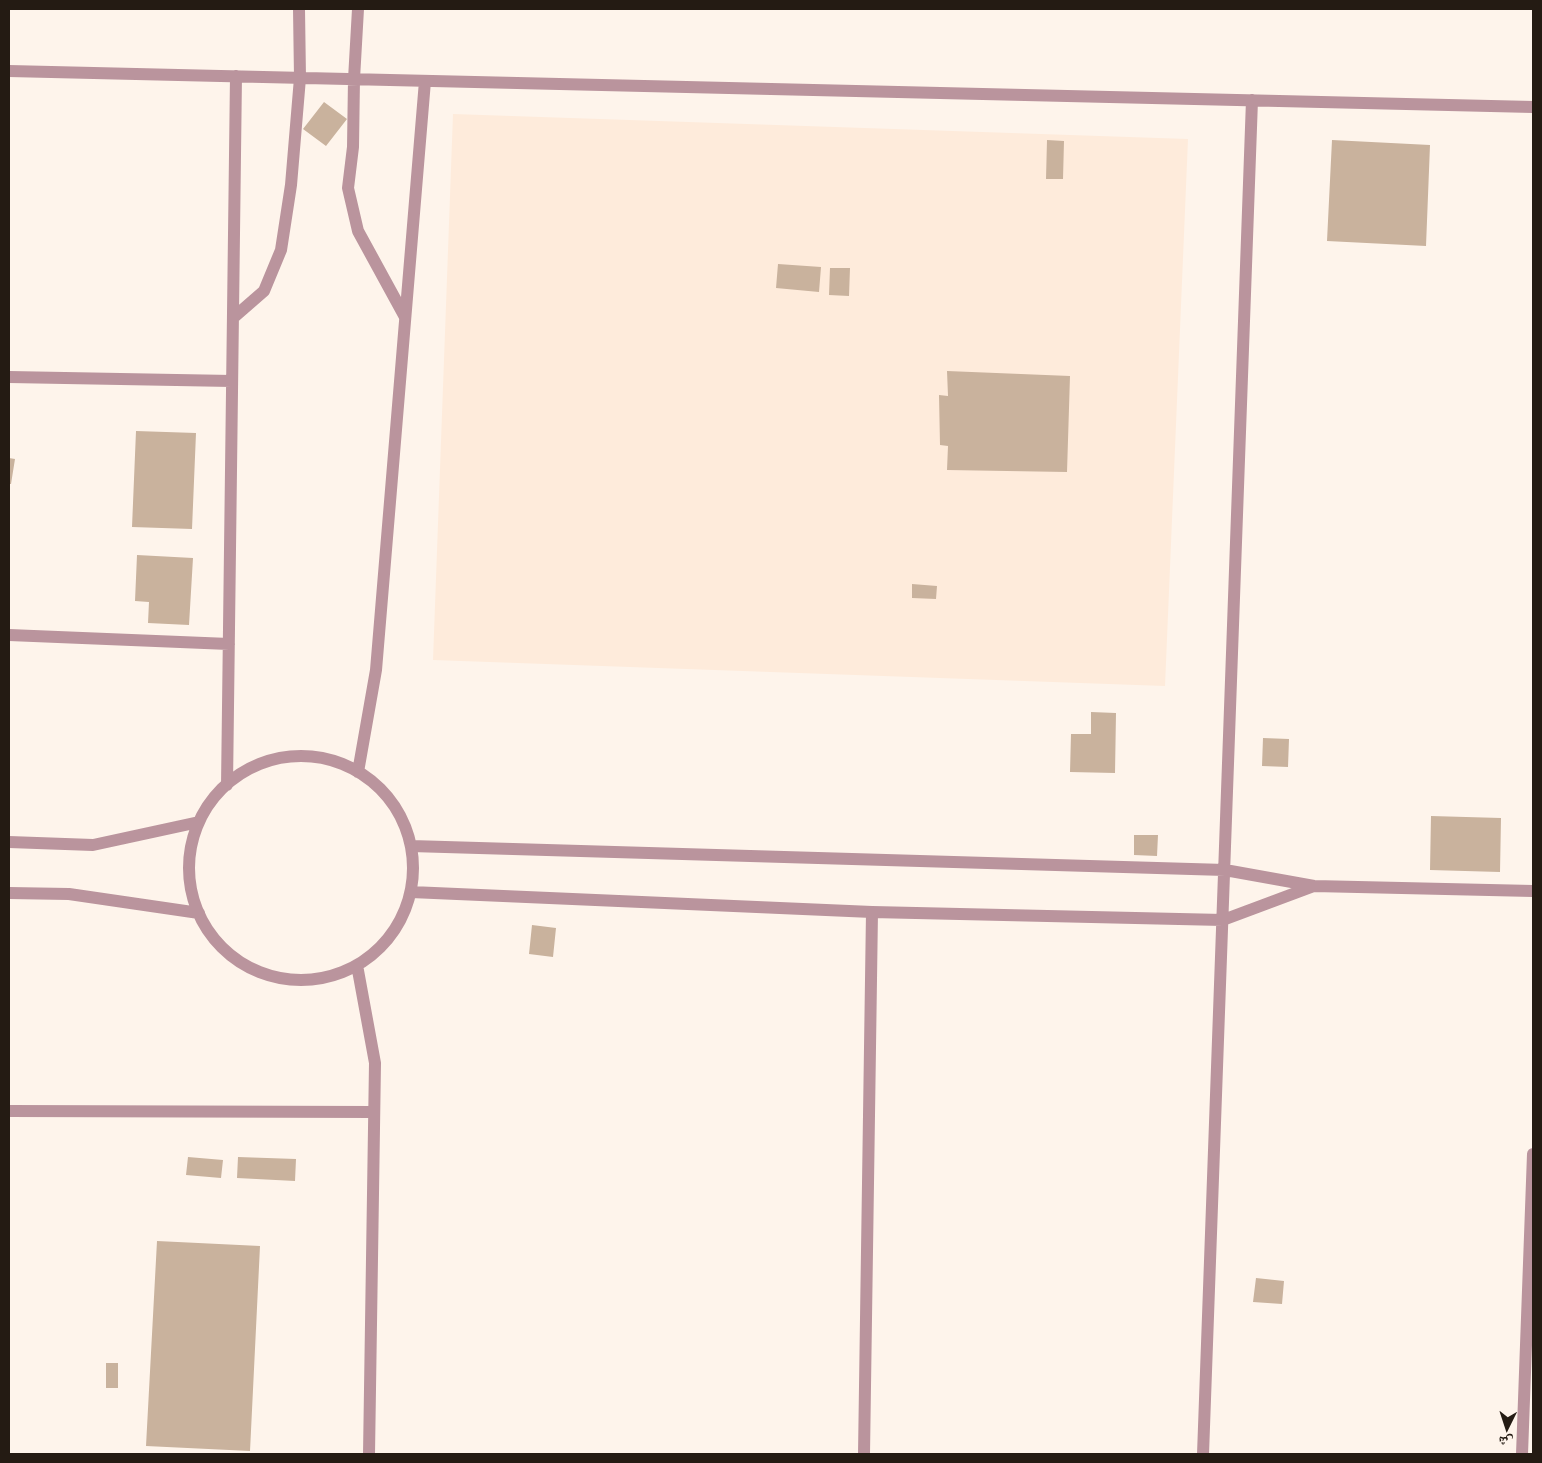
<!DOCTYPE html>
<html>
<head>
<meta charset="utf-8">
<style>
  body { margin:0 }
  #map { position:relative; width:1542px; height:1463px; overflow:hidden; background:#fef4eb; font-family:Literata,"Noto Naskh Arabic",serif }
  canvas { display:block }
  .frame { position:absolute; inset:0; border:10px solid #241b13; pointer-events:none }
  .north { position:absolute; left:1482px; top:1403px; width:50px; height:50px; -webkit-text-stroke:4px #fef4eb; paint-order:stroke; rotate:184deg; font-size:14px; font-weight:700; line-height:20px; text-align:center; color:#241b13 }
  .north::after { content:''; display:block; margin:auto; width:18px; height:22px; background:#241b13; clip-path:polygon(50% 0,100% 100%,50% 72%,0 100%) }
</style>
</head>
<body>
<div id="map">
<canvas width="1542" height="1463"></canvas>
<div class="frame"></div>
<div class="north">ش</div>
</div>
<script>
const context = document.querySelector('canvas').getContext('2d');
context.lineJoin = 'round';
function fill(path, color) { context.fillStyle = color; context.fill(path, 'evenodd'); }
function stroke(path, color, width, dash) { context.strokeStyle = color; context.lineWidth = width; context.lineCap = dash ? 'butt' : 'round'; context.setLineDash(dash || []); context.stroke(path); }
const built = new Path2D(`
  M 453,114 L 1188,139 L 1165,686 L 433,660 Z`);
const building = new Path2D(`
  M 324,102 L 347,119 L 326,146 L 303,129 Z
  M 1047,140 L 1064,141 L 1063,179 L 1046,179 Z
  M 1332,140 L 1430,145 L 1426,246 L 1327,241 Z
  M 778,264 L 821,267 L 819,292 L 776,288 Z
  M 830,268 L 850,268 L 849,296 L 829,295 Z
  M 947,371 L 1070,376 L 1067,472 L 947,470 L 948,446 L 940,445 L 939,395 L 948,396 Z
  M 136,431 L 196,433 L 192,529 L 132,527 Z
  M 9,458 L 15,459 L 11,484 L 9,484 Z
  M 137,555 L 193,558 L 189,625 L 148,623 L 149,602 L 135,601 Z
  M 912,584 L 937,586 L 936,599 L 912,598 Z
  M 1091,712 L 1116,713 L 1115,773 L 1070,772 L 1071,734 L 1091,734 Z
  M 1263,738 L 1289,739 L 1288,767 L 1262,766 Z
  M 1431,816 L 1501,818 L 1500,872 L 1430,870 Z
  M 1134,835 L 1158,835 L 1157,856 L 1134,855 Z
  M 532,925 L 556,928 L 553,957 L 529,954 Z
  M 188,1157 L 223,1160 L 221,1178 L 186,1175 Z
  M 238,1157 L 296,1159 L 295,1181 L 237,1178 Z
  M 157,1241 L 260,1246 L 250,1451 L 146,1446 Z
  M 1256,1278 L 1284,1281 L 1282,1304 L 1253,1302 Z
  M 106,1363 L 118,1363 L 118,1388 L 106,1388 Z`);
const service = new Path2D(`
  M 358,9 L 354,79 L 353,147 L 348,188 L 358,231 L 405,317
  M 9,71 L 1533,107
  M 233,318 L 264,291 L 281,250 L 291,185 L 300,78 L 299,9
  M 9,377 L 232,381
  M 9,635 L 229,644
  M189 868a112 112 0 1 1 224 0a112 112 0 1 1-224 0Z
  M 358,772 L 376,670 L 425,81
  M 227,785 L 236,76
  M 9,842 L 93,845 L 199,822
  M 411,846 L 1225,870 L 1314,886 L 1533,891
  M 411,892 L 872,912 L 1223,920 L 1314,886
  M 9,893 L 69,894 L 199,913
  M 357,965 L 375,1063 L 369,1454
  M 9,1111 L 374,1112
  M 864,1454 L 872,912
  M 1203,1454 L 1252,100
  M 1522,1454 L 1533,1154`);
fill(built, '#feebdb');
fill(building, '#c9b29d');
stroke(service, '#ba949d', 12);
</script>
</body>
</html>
